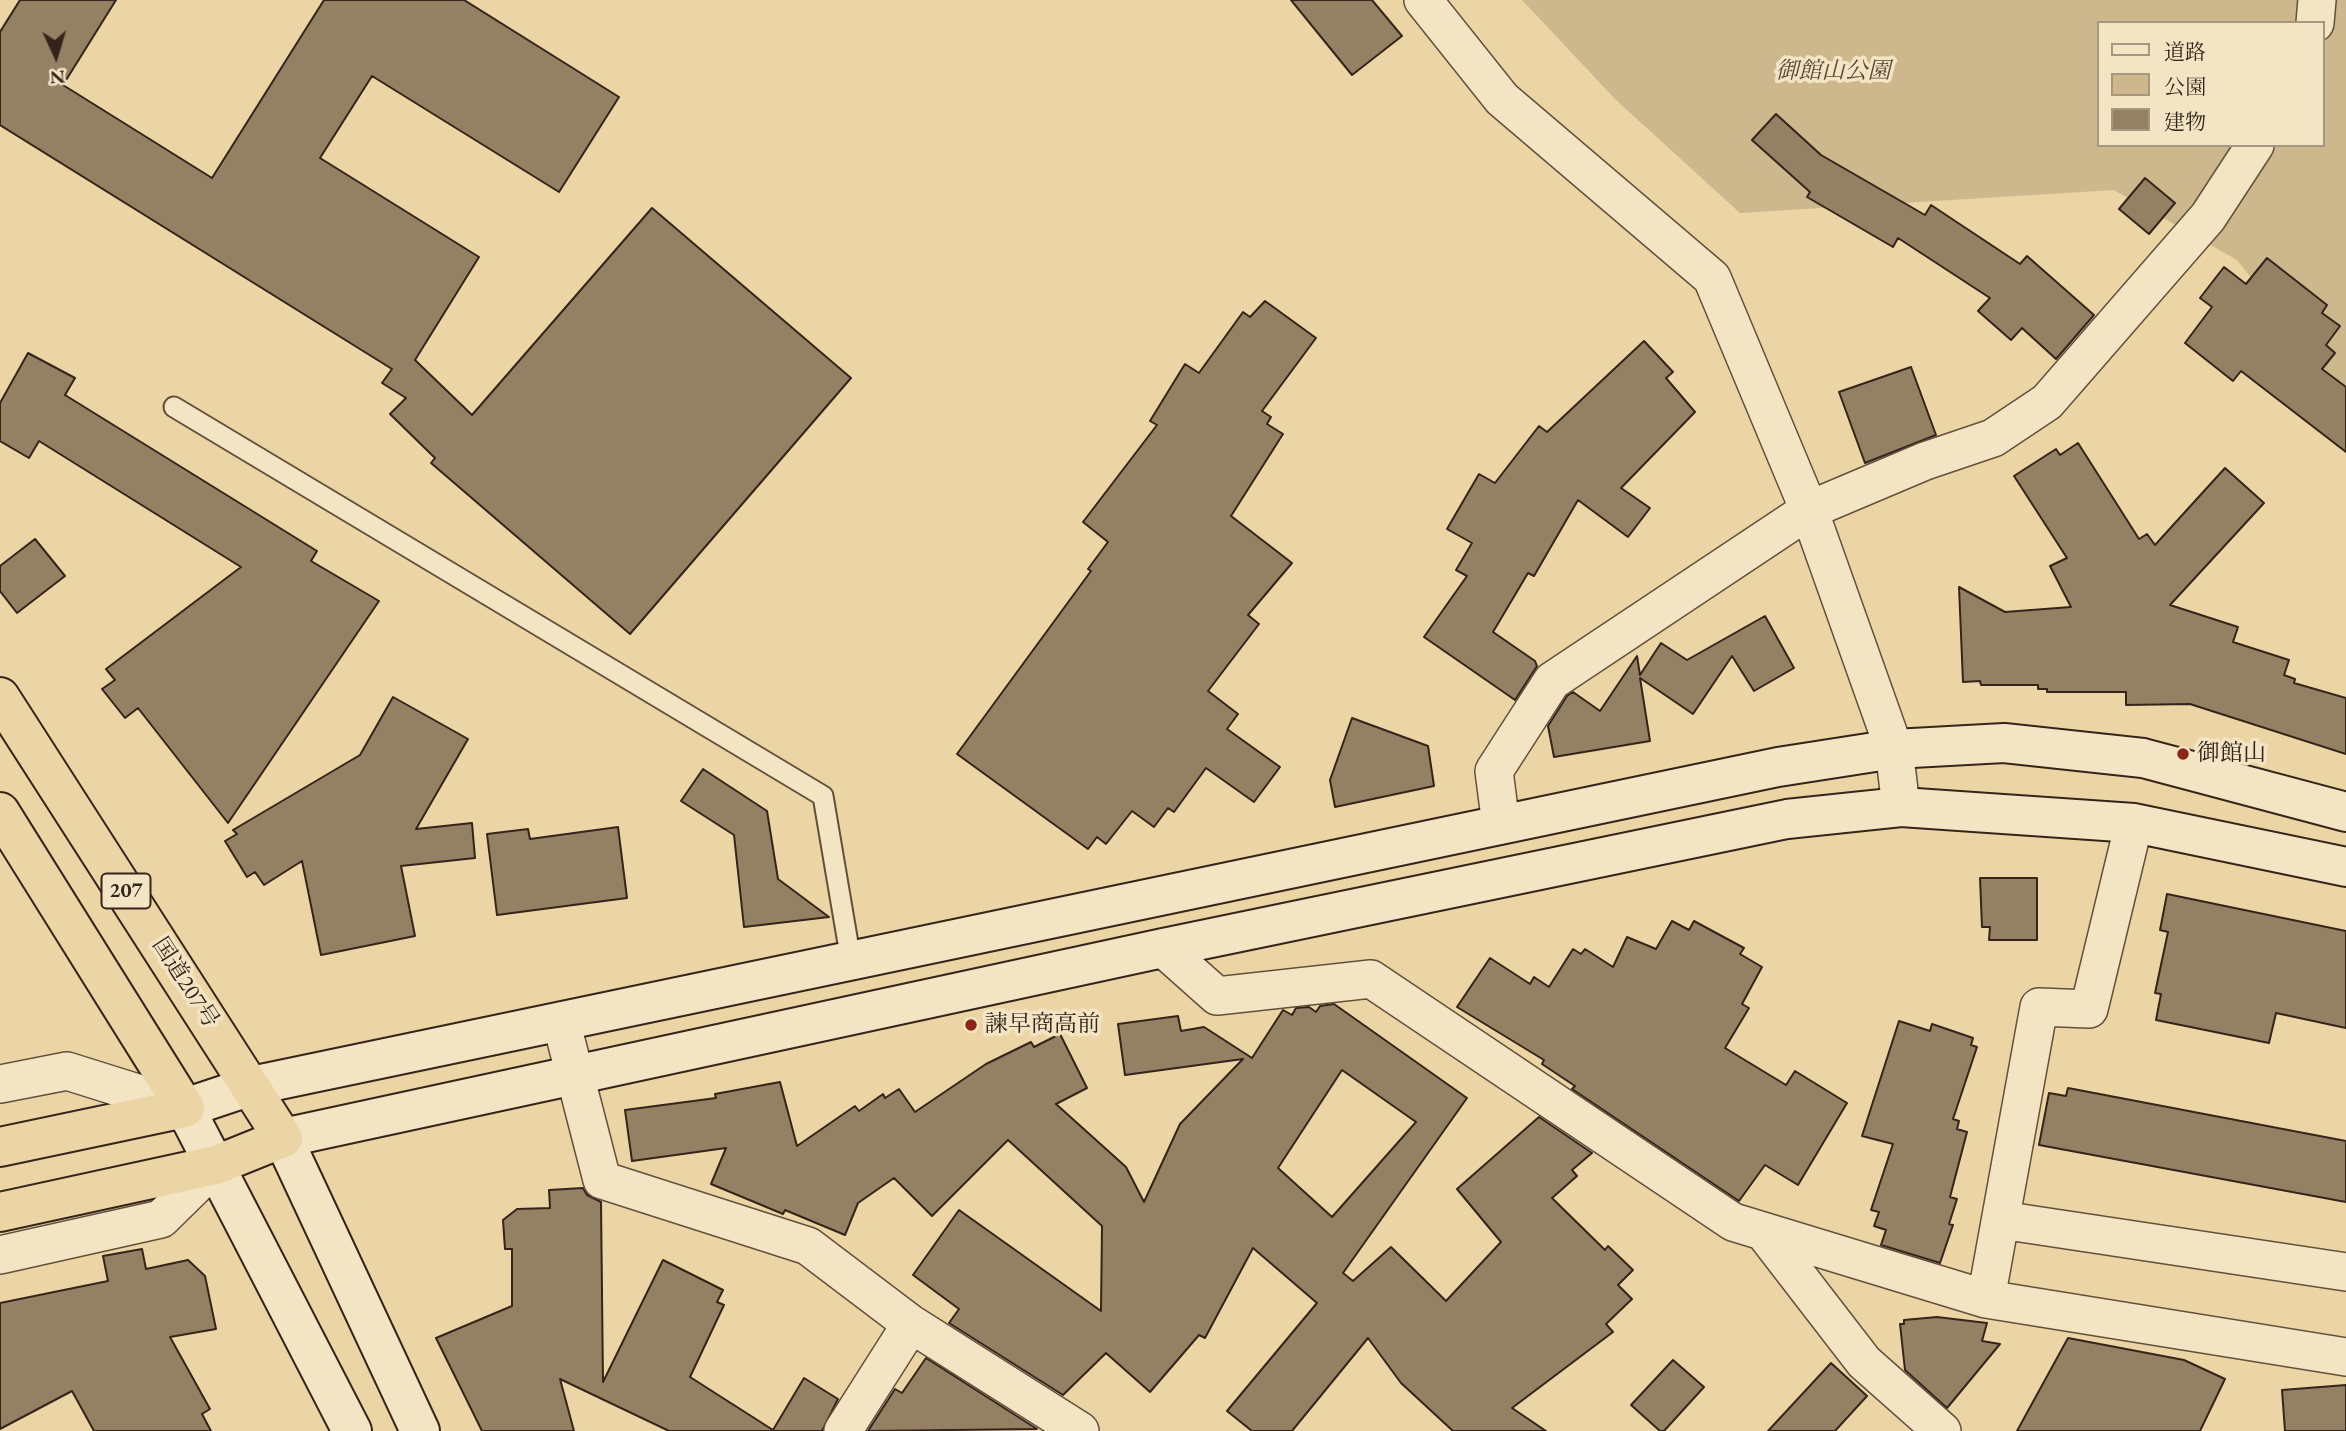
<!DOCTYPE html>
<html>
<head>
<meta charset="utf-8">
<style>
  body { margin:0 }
  #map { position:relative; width:2346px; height:1431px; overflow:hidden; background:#ecd5a4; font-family:"EB Garamond","Noto Serif JP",serif }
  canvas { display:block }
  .legend { position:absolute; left:2097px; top:21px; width:228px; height:126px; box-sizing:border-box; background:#f3e4c4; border:2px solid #a79780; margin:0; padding:9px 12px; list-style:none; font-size:21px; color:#34241b }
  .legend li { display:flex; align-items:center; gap:14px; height:35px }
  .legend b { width:35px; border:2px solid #a79780 }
  .north { position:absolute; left:21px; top:21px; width:70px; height:70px; -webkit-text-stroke:5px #f3e4c4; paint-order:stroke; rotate:176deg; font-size:19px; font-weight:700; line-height:28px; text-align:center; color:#34241b }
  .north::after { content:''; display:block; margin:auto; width:24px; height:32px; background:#34241b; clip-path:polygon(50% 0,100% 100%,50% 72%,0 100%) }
</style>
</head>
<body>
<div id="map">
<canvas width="2346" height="1431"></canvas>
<ul class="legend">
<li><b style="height:9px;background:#f3e4c4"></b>道路</li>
<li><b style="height:19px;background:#cdb78d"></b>公園</li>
<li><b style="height:19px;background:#948062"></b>建物</li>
</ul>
<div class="north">N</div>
</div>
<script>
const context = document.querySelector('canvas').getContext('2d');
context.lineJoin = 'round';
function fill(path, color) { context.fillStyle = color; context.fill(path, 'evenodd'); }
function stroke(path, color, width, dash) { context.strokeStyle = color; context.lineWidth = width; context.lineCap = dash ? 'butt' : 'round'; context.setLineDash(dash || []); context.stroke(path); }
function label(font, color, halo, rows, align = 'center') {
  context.font = font + ' "EB Garamond","Noto Serif JP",serif'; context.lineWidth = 7; context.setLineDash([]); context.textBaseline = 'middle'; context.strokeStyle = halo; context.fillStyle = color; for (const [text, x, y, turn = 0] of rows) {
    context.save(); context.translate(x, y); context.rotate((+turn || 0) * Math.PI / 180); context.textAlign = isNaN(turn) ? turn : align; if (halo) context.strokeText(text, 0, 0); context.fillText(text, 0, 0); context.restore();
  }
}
const green = new Path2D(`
  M 1522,0 L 2346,0 L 2346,410 L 2320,365 L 2237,260 L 2114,190 L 1740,213 L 1616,100 ZM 2099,23 L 2323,23 L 2323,145 L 2099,145 Z`);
const building = new Path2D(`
  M 20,0 L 116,0 L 63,85 L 212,178 L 324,0 L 464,0 L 619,97 L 559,192 L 372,76 L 320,158 L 479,257 L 415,360 L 472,415 L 652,208 L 851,378 L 630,634 L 431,463 L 435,458 L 390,414 L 406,398 L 382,383 L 392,369 L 0,125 L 0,32 Z
  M 1291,0 L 1372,0 L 1402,36 L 1352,75 Z
  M 1776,114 L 1821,155 L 1925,215 L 1931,205 L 2020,264 L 2027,256 L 2094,315 L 2056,359 L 2022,328 L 2011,340 L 1978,311 L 1990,298 L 1898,238 L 1893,247 L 1807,197 L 1810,192 L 1752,140 Z
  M 2145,178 L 2175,203 L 2149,234 L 2119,209 Z
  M 2267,258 L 2327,305 L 2322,313 L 2340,326 L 2326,345 L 2335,353 L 2322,369 L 2346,387 L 2346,452 L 2241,371 L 2233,381 L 2185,343 L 2212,307 L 2200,298 L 2224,267 L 2246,284 Z
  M 1265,301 L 1316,338 L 1262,411 L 1271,417 L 1267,424 L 1283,434 L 1231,516 L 1292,563 L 1248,615 L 1259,624 L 1208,691 L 1238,714 L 1227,729 L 1280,767 L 1254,802 L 1206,768 L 1174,812 L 1168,808 L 1154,827 L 1132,811 L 1106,844 L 1097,837 L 1088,849 L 957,754 L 1091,571 L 1088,569 L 1108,542 L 1083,522 L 1157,425 L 1150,421 L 1185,364 L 1199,373 L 1243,312 L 1250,317 Z
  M 1644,341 L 1673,372 L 1666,378 L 1695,412 L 1621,488 L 1650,508 L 1628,537 L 1578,500 L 1534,576 L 1528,573 L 1493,632 L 1535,661 L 1537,666 L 1515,700 L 1424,637 L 1467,576 L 1456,570 L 1472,543 L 1447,529 L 1479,474 L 1495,483 L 1539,426 L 1547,432 Z
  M 28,353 L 75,378 L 65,395 L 317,551 L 311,561 L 379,601 L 228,823 L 138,708 L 125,718 L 102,689 L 115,680 L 106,669 L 241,567 L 39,441 L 29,458 L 0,441 L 0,403 Z
  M 1911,367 L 1936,435 L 1865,463 L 1839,392 Z
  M 2078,443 L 2139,539 L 2147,534 L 2155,545 L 2225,468 L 2264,503 L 2170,605 L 2238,627 L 2233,642 L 2289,660 L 2284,675 L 2295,679 L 2294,683 L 2346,698 L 2346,754 L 2190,704 L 2126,705 L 2126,692 L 2047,692 L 2047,689 L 2038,689 L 2038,685 L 1981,685 L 1980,681 L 1963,682 L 1959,587 L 2005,612 L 2071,607 L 2050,566 L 2067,558 L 2014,476 L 2056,449 L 2060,455 Z
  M 35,539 L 65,576 L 17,613 L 0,591 L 0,566 Z
  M 1765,616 L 1794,668 L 1754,691 L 1732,656 L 1693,714 L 1640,678 L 1650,741 L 1554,757 L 1548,726 L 1567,696 L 1573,692 L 1600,711 L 1637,656 L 1640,675 L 1661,643 L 1687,660 Z
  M 393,697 L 468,739 L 416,829 L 472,823 L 475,858 L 401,866 L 415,936 L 321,955 L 302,861 L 264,885 L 255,872 L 247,877 L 225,841 L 237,834 L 233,830 L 360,755 Z
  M 1352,718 L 1428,746 L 1434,786 L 1335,807 L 1330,780 Z
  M 703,769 L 767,811 L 778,879 L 829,917 L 744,927 L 734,835 L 681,801 Z
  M 618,827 L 627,898 L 497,915 L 487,834 L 528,829 L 530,839 Z
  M 1980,878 L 2037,878 L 2037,940 L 1989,940 L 1990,927 L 1982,927 Z
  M 2167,894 L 2346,931 L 2346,1028 L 2276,1013 L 2269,1043 L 2156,1020 L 2161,994 L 2155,993 L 2168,932 L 2160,930 Z
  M 1672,921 L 1689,930 L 1694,921 L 1744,948 L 1740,954 L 1762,967 L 1742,1004 L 1749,1008 L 1725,1048 L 1786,1085 L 1795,1071 L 1847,1103 L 1798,1185 L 1765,1165 L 1739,1201 L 1572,1089 L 1575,1086 L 1542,1064 L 1544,1060 L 1457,1007 L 1490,958 L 1530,984 L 1534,977 L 1549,987 L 1573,949 L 1581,954 L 1585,949 L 1613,967 L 1627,937 L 1656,949 Z
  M 1334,1004 L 1467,1098 L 1343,1273 L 1353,1281 L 1391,1247 L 1446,1301 L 1501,1242 L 1457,1189 L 1539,1117 L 1592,1153 L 1572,1170 L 1577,1176 L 1552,1198 L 1605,1250 L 1608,1246 L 1633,1270 L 1618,1285 L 1632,1299 L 1606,1324 L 1613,1332 L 1512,1408 L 1546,1431 L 1453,1431 L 1401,1383 L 1368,1338 L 1292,1431 L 1252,1431 L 1227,1411 L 1317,1303 L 1253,1248 L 1205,1338 L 1199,1335 L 1150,1392 L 1106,1353 L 1063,1395 L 949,1323 L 959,1309 L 913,1275 L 959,1210 L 1101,1311 L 1102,1226 L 1008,1140 L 932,1216 L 894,1178 L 858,1203 L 845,1235 L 785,1210 L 783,1214 L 711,1184 L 726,1148 L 632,1161 L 625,1110 L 716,1098 L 715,1094 L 780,1082 L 797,1146 L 855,1106 L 859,1111 L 883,1094 L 885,1098 L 899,1089 L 915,1112 L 986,1064 L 1031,1042 L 1034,1047 L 1060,1034 L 1087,1088 L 1056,1104 L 1126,1167 L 1144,1202 L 1180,1124 L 1243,1059 L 1125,1075 L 1118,1024 L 1178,1016 L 1181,1031 L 1204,1027 L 1252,1058 L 1283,1010 L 1292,1015 L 1296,1008 L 1309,1007 L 1316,1012 L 1320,1006 ZM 1342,1070 L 1416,1122 L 1332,1217 L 1278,1168 Z
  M 1899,1021 L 1930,1031 L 1932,1024 L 1973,1038 L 1971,1045 L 1977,1047 L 1953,1119 L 1959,1121 L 1957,1129 L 1967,1132 L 1950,1197 L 1957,1199 L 1949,1224 L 1953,1225 L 1940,1263 L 1881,1245 L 1886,1230 L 1874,1226 L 1879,1212 L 1871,1210 L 1893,1144 L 1862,1136 Z
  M 2068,1088 L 2346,1141 L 2346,1202 L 2039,1145 L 2049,1093 L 2066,1096 Z
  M 583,1188 L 587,1195 L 601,1202 L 603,1382 L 663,1260 L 723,1290 L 717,1302 L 724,1305 L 690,1377 L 773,1430 L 804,1378 L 838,1399 L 822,1431 L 669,1431 L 560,1379 L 574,1431 L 482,1431 L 436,1338 L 512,1306 L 512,1249 L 505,1249 L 503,1220 L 517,1209 L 550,1208 L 549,1190 Z
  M 142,1249 L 146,1269 L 188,1260 L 205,1276 L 216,1329 L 170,1337 L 210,1409 L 202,1414 L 211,1431 L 94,1431 L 72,1391 L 0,1429 L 0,1303 L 108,1281 L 103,1256 Z
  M 1937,1317 L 1987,1323 L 1982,1341 L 2000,1344 L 1947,1408 L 1905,1370 L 1900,1324 L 1904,1324 L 1904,1320 Z
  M 2068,1338 L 2184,1360 L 2225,1379 L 2200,1431 L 2017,1431 Z
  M 926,1358 L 1037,1429 L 868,1431 L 895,1389 L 902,1393 Z
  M 1673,1360 L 1704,1387 L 1664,1431 L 1660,1431 L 1631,1405 Z
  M 1831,1363 L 1867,1396 L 1835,1431 L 1768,1431 Z
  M 2346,1385 L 2346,1431 L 2285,1431 L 2282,1390 Z`);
const lane = new Path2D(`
  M 174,407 L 823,796 L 851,961`);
const street = new Path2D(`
  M 1423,0 L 1502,99 L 1712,278 L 1809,510 L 1894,749 L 1901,807
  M 2315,23 L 2317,0
  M 1501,825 L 1494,771 L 1552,681 L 1809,510 L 1925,461 L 1993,438 L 2047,402 L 2208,217 L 2255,145
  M 1163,948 L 1217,996 L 1371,979 L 1733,1222 L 1986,1299 L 2346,1357
  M 561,1021 L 602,1180 L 808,1246 L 911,1324 L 1080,1431
  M 0,1084 L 67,1071 L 185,1108
  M 2001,1220 L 2346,1272
  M 1763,1231 L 1864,1362 L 1942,1431
  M 0,1255 L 161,1219 L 216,1165
  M 1986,1299 L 2039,1007 L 2089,1009 L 2134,823
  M 843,1431 L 911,1324`);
const secondary = new Path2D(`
  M 352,1431 L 185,1108 L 251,1086 L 1778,767 L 1894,749 L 2004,743 L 2143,758 L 2346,812
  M 420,1431 L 283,1138 L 1163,948 L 1787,819 L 1901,807 L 2134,823 L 2346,867`);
const highway = new Path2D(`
  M 0,697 L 283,1138 L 216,1165 L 0,1212
  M 0,812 L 185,1108 L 0,1147`);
const markers = [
  [2183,754,7,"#8f2418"],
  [971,1025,7,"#8f2418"]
];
const shields = [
  [126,891,49]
];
const shieldNames = [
  ["207",126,891]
];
const parkNames = [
  ["御館山公園",1833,72]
];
const poiNames = [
  ["御館山",2197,754],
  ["諫早商高前",985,1025]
];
const streetNames = [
  ["国道207号",185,983,57]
];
fill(green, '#cdb78d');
fill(building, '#948062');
stroke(building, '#34241b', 2);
stroke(lane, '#62503d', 23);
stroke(street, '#62503d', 40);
stroke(secondary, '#34241b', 42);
stroke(highway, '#34241b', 42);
stroke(lane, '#f3e4c4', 19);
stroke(street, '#f3e4c4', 37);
stroke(secondary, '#f3e4c4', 38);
stroke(highway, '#ecd5a4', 38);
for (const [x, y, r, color] of markers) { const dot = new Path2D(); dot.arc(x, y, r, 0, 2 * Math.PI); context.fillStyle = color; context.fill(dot); stroke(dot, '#f3e4c4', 2.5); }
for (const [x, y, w] of shields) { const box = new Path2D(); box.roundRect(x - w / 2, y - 17.5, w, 35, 5); context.fillStyle = '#f3e4c4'; context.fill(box); stroke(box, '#34241b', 2); }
label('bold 21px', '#34241b', null, shieldNames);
label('italic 23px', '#5a4938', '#f3e4c4', parkNames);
label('23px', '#34241b', '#f3e4c4', poiNames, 'left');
label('23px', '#34241b', '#f3e4c4', streetNames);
</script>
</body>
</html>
